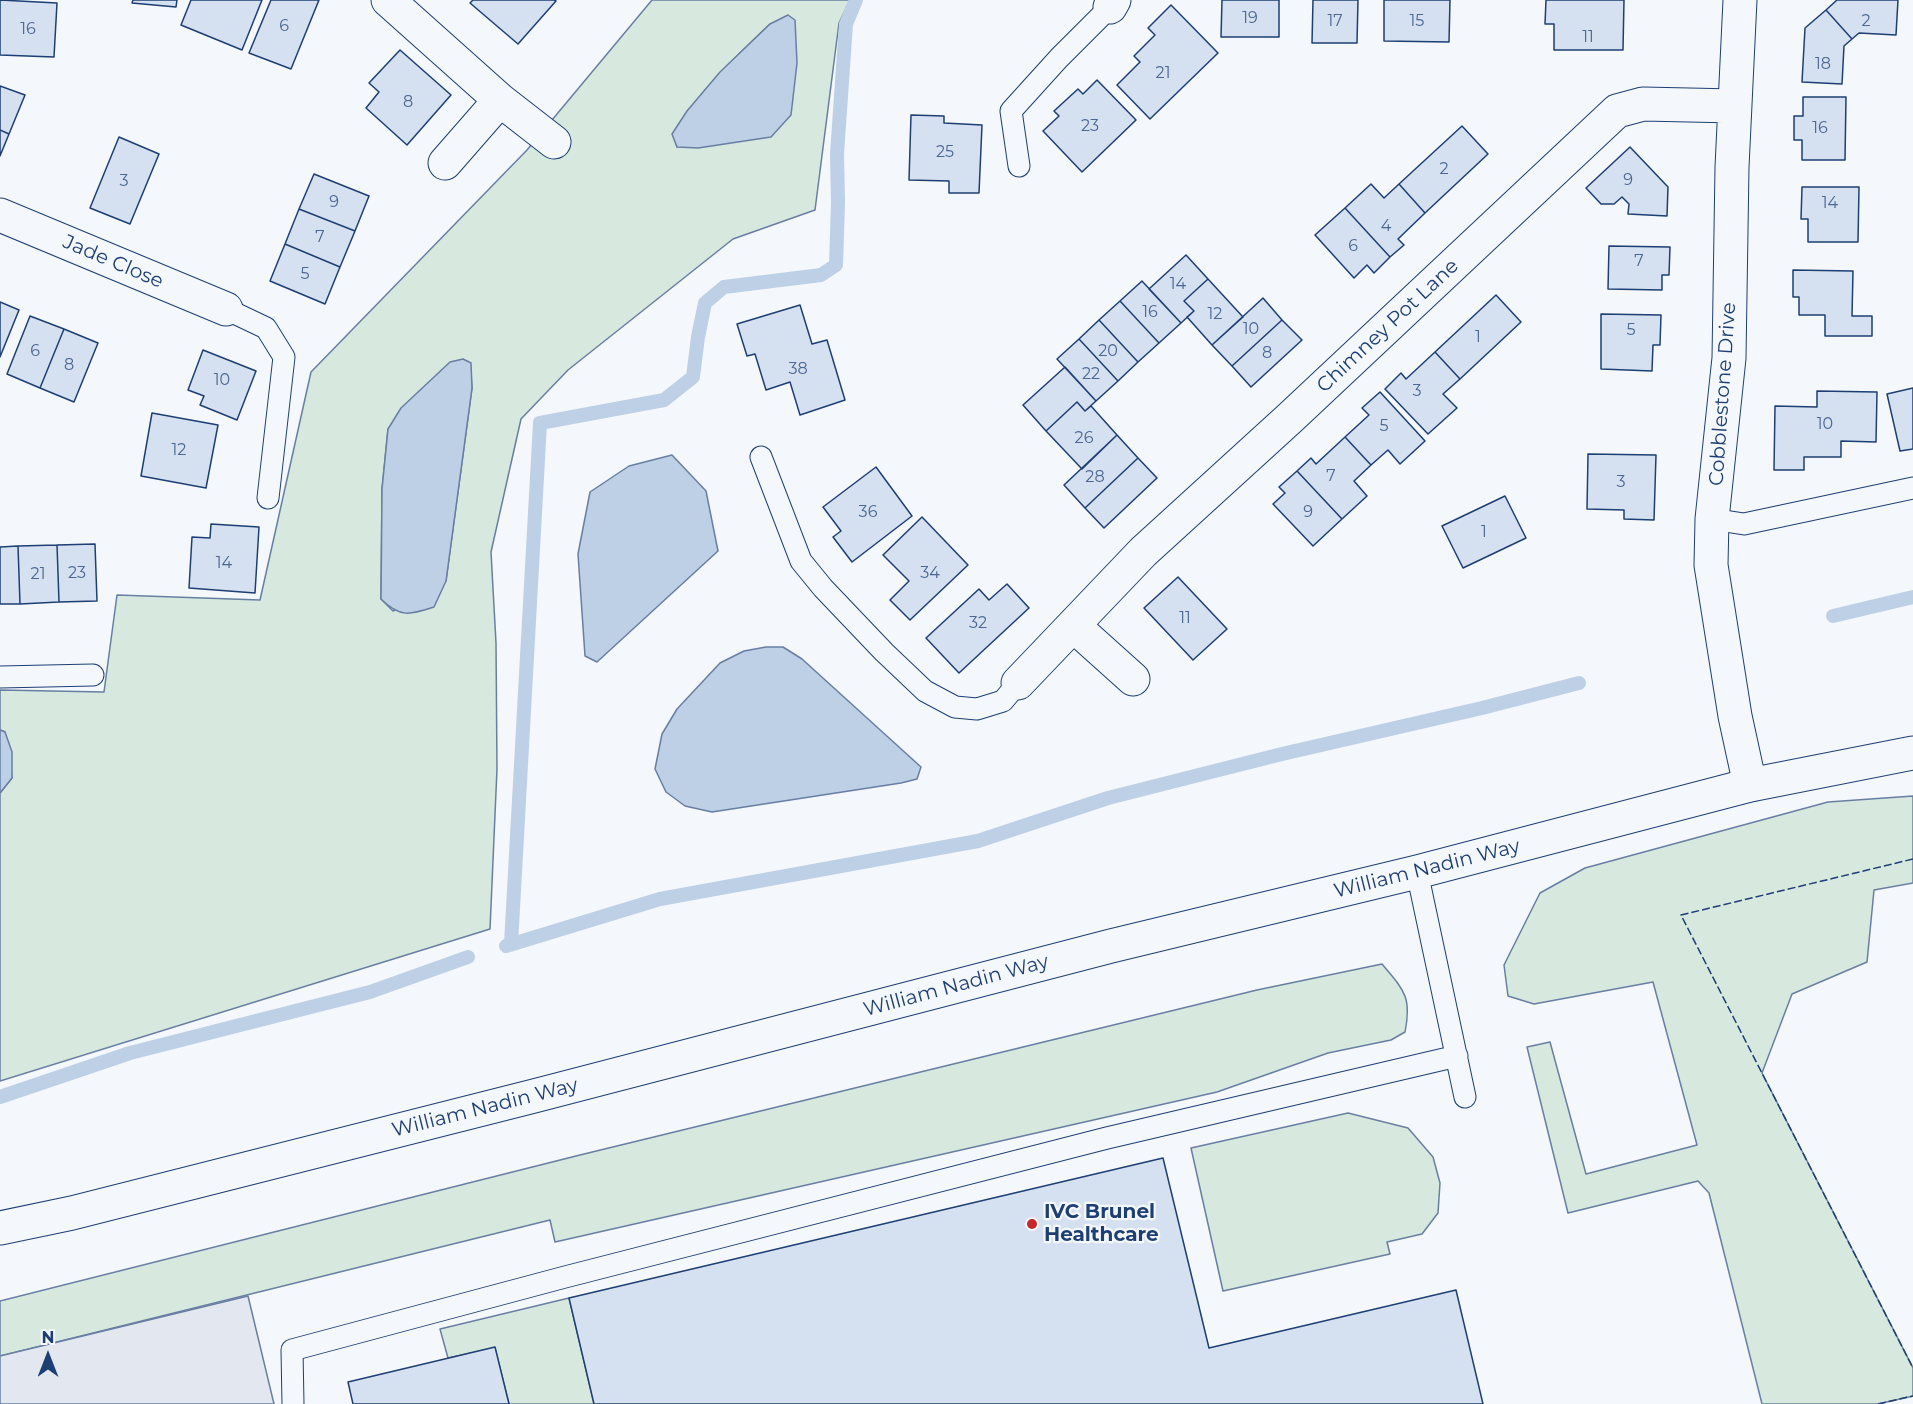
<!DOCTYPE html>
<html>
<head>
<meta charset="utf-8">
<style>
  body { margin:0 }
  #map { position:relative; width:1913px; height:1404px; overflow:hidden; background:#f4f7fb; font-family:Montserrat,sans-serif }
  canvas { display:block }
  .north { position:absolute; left:18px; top:1326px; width:60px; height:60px; -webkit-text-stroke:4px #f4f7fb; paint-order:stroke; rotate:0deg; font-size:16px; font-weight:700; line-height:24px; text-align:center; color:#1d3f73 }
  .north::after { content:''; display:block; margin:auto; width:21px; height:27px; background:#1d3f73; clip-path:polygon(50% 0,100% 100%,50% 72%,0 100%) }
</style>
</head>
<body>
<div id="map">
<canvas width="1913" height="1404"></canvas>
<div class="north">N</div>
</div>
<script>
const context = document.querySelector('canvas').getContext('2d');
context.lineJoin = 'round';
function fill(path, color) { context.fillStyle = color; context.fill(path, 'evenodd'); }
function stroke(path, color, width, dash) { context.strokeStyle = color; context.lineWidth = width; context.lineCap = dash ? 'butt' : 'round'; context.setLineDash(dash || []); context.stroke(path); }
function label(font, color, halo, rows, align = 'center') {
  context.font = font + ' Montserrat,sans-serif'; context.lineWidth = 4.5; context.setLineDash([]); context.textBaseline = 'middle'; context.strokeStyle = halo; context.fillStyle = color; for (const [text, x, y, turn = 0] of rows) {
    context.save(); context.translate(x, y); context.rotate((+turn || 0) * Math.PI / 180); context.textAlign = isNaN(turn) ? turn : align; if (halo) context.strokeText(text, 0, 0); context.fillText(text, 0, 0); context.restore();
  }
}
const green = new Path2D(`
  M 652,0 L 850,0 L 839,23 L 815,210 L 733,239 L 568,370 L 521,419 L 491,552 L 496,643 L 497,769 L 490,929 L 0,1081 L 0,793 L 12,778 L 5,732 L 0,730 L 0,690 L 104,692 L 117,595 L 260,600 L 311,372 L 527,150 ZM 770,24 L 677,147 L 673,134 C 699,92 734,58 770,24 ZM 470,363 L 472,388 L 446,581 L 393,611 L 381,599 L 382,489 L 388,429 Z
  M 1913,796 L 1913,883 L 1874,890 L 1867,962 L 1792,994 L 1762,1073 L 1913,1368 L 1913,1396 L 1878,1404 L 1762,1404 L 1709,1193 L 1698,1181 L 1568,1213 L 1527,1047 L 1550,1042 L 1586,1174 L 1697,1145 L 1653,982 L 1534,1004 L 1508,996 L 1504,965 L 1540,893 L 1585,868 L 1828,802 Z
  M 1382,964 C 1404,990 1412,997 1405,1032 L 1391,1040 L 1328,1053 L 1217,1092 L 555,1242 L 550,1220 L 0,1356 L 0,1301 L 580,1155 L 1257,990 Z
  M 1348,1113 L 1408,1128 L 1433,1157 L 1440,1183 L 1438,1213 L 1422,1234 L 1387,1242 L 1390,1254 L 1223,1291 L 1191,1148 Z
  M 569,1298 L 594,1404 L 509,1404 L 495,1348 L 448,1358 L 440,1329 Z`);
const parking = new Path2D(`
  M 248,1296 L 274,1404 L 0,1404 L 0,1356 Z`);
const water = new Path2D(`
  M 788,15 L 795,20 L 797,63 L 791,115 L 771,137 L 698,148 L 677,147 L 672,134 L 687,111 L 720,72 L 770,24 Z
  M 463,359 L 471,363 L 472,388 L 446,581 L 434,607 C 410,615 400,618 381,599 L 382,489 L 388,429 L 401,408 L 450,362 Z
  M 672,455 L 706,491 L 718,551 L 597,662 L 585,656 L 578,554 L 590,492 L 629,466 Z
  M 766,647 L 783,647 L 802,659 L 921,767 L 917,779 L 901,783 L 712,812 L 685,806 L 666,792 L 655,769 L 662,734 L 677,709 L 720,663 L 744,651 Z
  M 0,730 L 5,732 L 12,752 L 12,778 L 0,793 Z`);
const stream = new Path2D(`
  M 1833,616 L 1913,597
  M 511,944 L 540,423 L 664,400 L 693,377 L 698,337 L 705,303 L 724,287 L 821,275 L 836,265 L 838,203 L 837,154 L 846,24 L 856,0
  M 506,946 L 660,899 L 978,841 L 1108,798 L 1282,754 L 1482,708 L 1579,683
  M 0,1097 L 130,1053 L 370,992 L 468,957`);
const building = new Path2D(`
  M 0,0 L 57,3 L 54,57 L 0,55 Z
  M 133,0 L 177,0 L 176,7 L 132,3 Z
  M 191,0 L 262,0 L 242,50 L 181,25 Z
  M 271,0 L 319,0 L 291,69 L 249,53 Z
  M 473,0 L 554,0 L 556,1 L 518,44 L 470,3 Z
  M 1222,0 L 1279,0 L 1279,37 L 1221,37 Z
  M 1313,0 L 1358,0 L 1357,43 L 1312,43 Z
  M 1384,0 L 1450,0 L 1449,42 L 1384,41 Z
  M 1546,0 L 1624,0 L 1623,50 L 1554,50 L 1554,24 L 1545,24 Z
  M 1837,0 L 1898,0 L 1896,35 L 1859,33 L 1852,39 L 1826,10 Z
  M 1171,5 L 1218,53 L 1150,119 L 1117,85 L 1140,62 L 1134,56 L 1155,35 L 1148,28 Z
  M 1826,10 L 1852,39 L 1844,46 L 1842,84 L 1802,82 L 1805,28 Z
  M 400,50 L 451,95 L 407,145 L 366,108 L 379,92 L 369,83 Z
  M 1097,80 L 1136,120 L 1082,172 L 1043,131 L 1059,116 L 1054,111 L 1078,89 L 1083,94 Z
  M 0,86 L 25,95 L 9,134 L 0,130 Z
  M 1803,97 L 1846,97 L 1845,160 L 1802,160 L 1802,140 L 1794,140 L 1794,116 L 1803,116 Z
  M 911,115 L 944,116 L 944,123 L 982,125 L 979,193 L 949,193 L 949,181 L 909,180 Z
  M 1462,126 L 1488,154 L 1425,213 L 1399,184 Z
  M 0,130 L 9,134 L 0,156 Z
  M 119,137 L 159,154 L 130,224 L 90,208 Z
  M 1630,147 L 1668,187 L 1667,216 L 1628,214 L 1629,204 L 1622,197 L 1614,204 L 1601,204 L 1586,188 Z
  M 314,174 L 369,196 L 355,231 L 299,209 Z
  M 1371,184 L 1384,198 L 1399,184 L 1425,213 L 1398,239 L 1404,245 L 1390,257 L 1345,208 Z
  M 1802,187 L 1859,187 L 1858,242 L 1808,242 L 1808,219 L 1801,219 Z
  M 1345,208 L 1390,257 L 1374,273 L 1367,265 L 1354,278 L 1315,235 Z
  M 299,209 L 355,231 L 340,267 L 285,244 Z
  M 285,244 L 340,267 L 325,304 L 270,281 Z
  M 1609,246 L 1670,247 L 1669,275 L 1662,275 L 1662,290 L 1608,289 Z
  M 1186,255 L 1208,279 L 1184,301 L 1194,311 L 1181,323 L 1149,289 Z
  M 1793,270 L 1853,271 L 1852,316 L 1872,316 L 1872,336 L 1825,336 L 1825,315 L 1799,315 L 1799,297 L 1793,297 Z
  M 1208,279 L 1243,317 L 1212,345 L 1187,317 L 1194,311 L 1184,301 Z
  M 1142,281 L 1181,323 L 1159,343 L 1120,301 Z
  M 1496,295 L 1521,322 L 1460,379 L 1435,352 Z
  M 1263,298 L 1282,320 L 1232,366 L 1212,345 Z
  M 1120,301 L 1159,343 L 1138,362 L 1099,320 Z
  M 0,302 L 19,310 L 0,357 Z
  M 800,305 L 812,344 L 827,340 L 845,400 L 800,415 L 790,382 L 766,390 L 755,354 L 747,356 L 737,324 Z
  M 1601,314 L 1661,315 L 1660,345 L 1653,345 L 1652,371 L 1601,369 Z
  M 30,316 L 64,329 L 40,388 L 7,374 Z
  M 1099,320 L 1138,362 L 1118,381 L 1079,339 Z
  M 1282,320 L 1302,340 L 1251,387 L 1232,366 Z
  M 64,329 L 98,343 L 74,402 L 40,388 Z
  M 1079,339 L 1118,381 L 1096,401 L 1057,359 Z
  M 203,350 L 256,371 L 237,420 L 200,405 L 204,396 L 188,390 Z
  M 1435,352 L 1460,379 L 1443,394 L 1457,408 L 1428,434 L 1385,389 L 1401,373 L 1406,379 Z
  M 1065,367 L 1096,401 L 1085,411 L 1077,402 L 1046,431 L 1023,405 Z
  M 1913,388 L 1913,449 L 1900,451 L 1887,394 Z
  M 1817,391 L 1877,392 L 1876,442 L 1841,441 L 1841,457 L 1804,457 L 1804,470 L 1774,470 L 1775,406 L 1817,407 Z
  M 1380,392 L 1425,441 L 1400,464 L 1388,450 L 1371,465 L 1345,437 L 1369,415 L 1362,408 Z
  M 1077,402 L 1085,411 L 1091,406 L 1117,435 L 1082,469 L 1046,431 Z
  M 152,413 L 218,425 L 206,488 L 141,476 Z
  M 1117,435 L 1138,458 L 1085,508 L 1064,485 Z
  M 1345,437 L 1371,465 L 1354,481 L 1367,496 L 1342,519 L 1297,471 L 1311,458 L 1316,464 Z
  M 1588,454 L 1656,455 L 1654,520 L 1624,519 L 1624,510 L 1587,509 Z
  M 1138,458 L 1157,478 L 1104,528 L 1085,508 Z
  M 876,467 L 912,516 L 852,562 L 833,537 L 841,531 L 823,507 Z
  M 1297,471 L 1342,519 L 1313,546 L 1273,504 L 1285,493 L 1279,487 Z
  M 1505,496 L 1526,538 L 1463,568 L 1442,526 Z
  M 922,517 L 968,565 L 910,620 L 890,600 L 909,581 L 883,555 Z
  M 211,524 L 259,527 L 255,593 L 189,588 L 192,537 L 210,538 Z
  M 95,544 L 97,601 L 59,602 L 57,545 Z
  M 57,545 L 59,602 L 20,604 L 18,546 Z
  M 18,546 L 20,604 L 0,604 L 0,547 Z
  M 1178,577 L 1227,629 L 1193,660 L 1144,608 Z
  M 1007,584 L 1029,608 L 959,673 L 926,638 L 979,589 L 989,600 Z
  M 1163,1158 L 1209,1348 L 1456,1290 L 1483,1404 L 594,1404 L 569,1298 Z
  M 495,1347 L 509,1404 L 353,1404 L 348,1382 Z`);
const service = new Path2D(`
  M 1019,166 L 1011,111 L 1059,58 L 1110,7
  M 226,309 L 266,328 L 284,357 L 268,498
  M 761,457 L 801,561 L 823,588 L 884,652 L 925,691 L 955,707 L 977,709 L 1003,701 L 1018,683
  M 1712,519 L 1744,524 L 1913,488
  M 0,677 L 93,675
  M 1417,872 L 1465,1097
  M 293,1404 L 292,1350 L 565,1277 L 1107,1138 L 1457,1056`);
const minor = new Path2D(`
  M 388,0 L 500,100 L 554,142
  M 1740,0 L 1732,167 L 1729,358 L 1712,519 L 1711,565 L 1735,716 L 1750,785
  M 1110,7 L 1114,0
  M 445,163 L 500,100
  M 0,215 L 226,309
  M 1074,626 L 1133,679
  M 1018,683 L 1143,552 L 1290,418 L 1617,111 L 1643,104 L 1735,106`);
const primary = new Path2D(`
  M 0,1228 L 72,1213 L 534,1096 L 1111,946 L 1417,872 L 1750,785 L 1913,753`);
const fence = new Path2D(`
  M 1913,859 L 1681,915 L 1913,1368
  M 1878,1404 L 1913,1396`);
const markers = [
  [1032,1224,6,"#c62828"]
];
const numberNames = [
  ["19",1250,18],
  ["17",1335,21],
  ["15",1417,21],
  ["2",1866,21],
  ["6",284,26],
  ["16",28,29],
  ["11",1588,37],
  ["18",1823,64],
  ["21",1163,73],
  ["8",408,102],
  ["23",1090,126],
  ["16",1820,128],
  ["25",945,152],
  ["2",1444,169],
  ["9",1628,180],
  ["3",124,181],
  ["9",334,202],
  ["14",1830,203],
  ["4",1386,226],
  ["7",320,237],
  ["6",1353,246],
  ["7",1639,261],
  ["5",305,274],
  ["14",1178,284],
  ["16",1150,312],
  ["12",1215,314],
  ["10",1251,329],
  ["5",1631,330],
  ["1",1478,337],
  ["6",35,351],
  ["20",1108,351],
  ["8",1267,353],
  ["8",69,365],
  ["38",798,369],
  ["22",1091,374],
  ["10",222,380],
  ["3",1417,391],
  ["10",1825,424],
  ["5",1384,426],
  ["26",1084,438],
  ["12",179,450],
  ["7",1331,476],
  ["28",1095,477],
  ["3",1621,482],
  ["36",868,512],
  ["9",1308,512],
  ["1",1484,532],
  ["14",224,563],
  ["23",77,573],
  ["34",930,573],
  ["21",38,574],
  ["11",1185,618],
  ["32",978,623]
];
const streetNames = [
  ["Jade Close",113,262,23],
  ["Chimney Pot Lane",1388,326,-43],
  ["Cobblestone Drive",1723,394,-86],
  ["William Nadin Way",1427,869,-14],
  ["William Nadin Way",956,986,-15],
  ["William Nadin Way",485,1108,-14]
];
const poiNames = [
  ["IVC Brunel",1044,1212],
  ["Healthcare",1044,1235]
];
fill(green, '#d7e8df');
stroke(green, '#687fa3', 1.5);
fill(parking, '#e3e8f0');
stroke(parking, '#687fa3', 1.5);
fill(water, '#bed0e5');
stroke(water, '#687fa3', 1.5);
stroke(stream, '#bed0e5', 14);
fill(building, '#d5e0f0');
stroke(building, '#1d3f73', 1.5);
stroke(service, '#1d3f73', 23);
stroke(minor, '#1d3f73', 35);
stroke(primary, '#1d3f73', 35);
stroke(service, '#f4f7fb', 21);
stroke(minor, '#f4f7fb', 33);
stroke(primary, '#f4f7fb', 33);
stroke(fence, '#1d3f73', 1.5, [8, 3]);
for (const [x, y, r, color] of markers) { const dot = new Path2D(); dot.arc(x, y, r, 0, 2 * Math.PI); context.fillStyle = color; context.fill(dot); stroke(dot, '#f4f7fb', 2); }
label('16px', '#4b6792', null, numberNames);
label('20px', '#1d3f73', '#f4f7fb', streetNames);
label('bold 20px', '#1d3f73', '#f4f7fb', poiNames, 'left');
</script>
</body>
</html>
